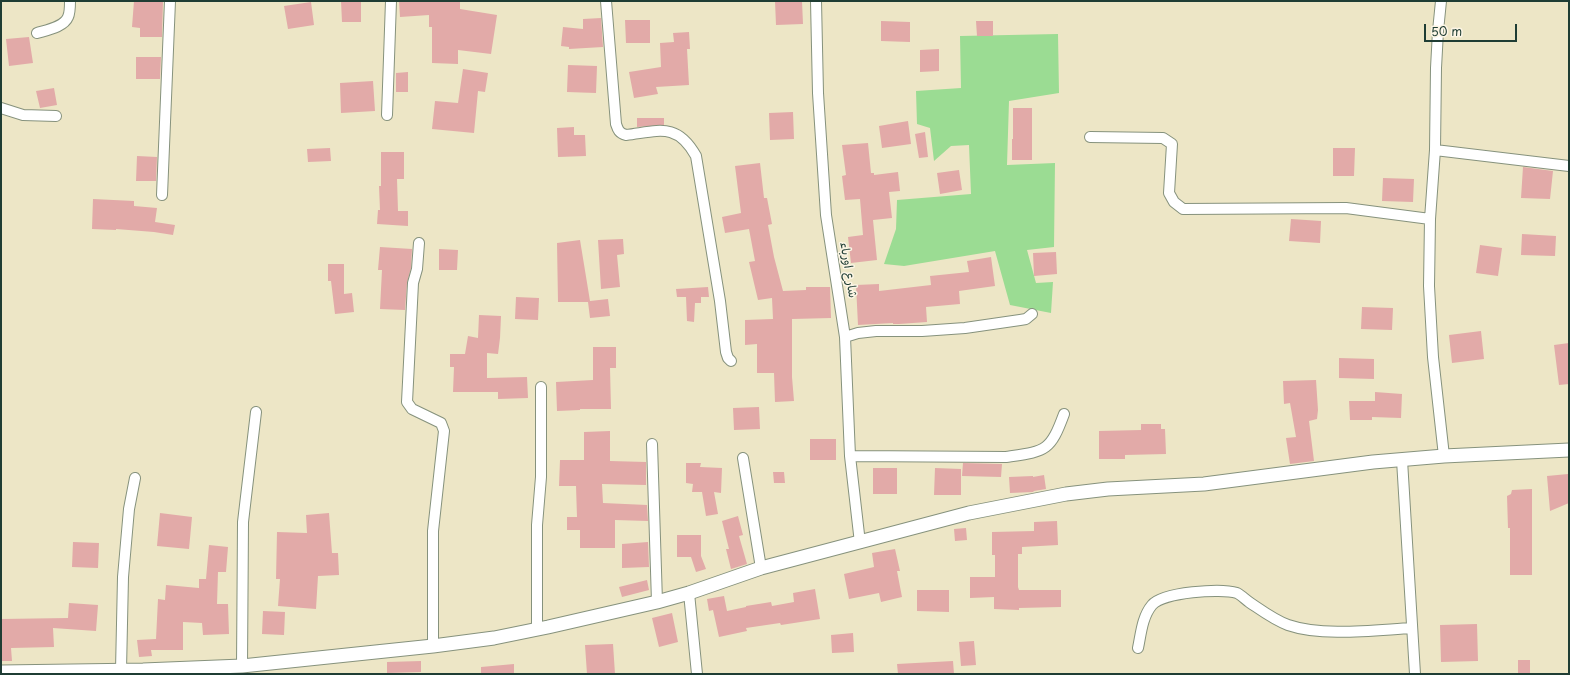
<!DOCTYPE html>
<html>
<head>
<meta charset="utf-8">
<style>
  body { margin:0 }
  #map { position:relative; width:1570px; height:675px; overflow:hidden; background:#ede6c6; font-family:"Playpen Sans",sans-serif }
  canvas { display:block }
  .frame { position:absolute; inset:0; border:2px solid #1f3d34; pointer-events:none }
  .scale { position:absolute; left:1424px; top:24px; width:93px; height:18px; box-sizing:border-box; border:2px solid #1f3d34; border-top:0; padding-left:5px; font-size:12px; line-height:14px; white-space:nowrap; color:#1f3d34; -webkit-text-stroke:3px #fcf5e5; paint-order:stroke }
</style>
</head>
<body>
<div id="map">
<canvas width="1570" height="675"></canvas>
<div class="frame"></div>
<div class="scale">50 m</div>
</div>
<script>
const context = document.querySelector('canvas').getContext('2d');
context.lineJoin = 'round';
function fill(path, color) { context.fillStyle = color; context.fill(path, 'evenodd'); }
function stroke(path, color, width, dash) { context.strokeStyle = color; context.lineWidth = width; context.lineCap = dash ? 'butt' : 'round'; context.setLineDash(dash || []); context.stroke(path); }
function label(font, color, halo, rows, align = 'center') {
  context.font = font + ' "Playpen Sans","Playpen Sans Arabic",sans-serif'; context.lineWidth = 3; context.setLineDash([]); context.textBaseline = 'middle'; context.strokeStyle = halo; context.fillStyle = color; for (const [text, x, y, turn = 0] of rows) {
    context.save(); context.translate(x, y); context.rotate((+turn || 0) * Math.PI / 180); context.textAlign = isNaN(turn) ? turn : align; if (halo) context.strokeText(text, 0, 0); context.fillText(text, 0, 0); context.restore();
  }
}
const green = new Path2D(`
  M 1058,34 L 1059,93 L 1009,101 L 1007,165 L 1055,163 L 1054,247 L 1027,250 L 1036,283 L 1053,282 L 1051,313 L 1010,305 L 995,251 L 904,266 L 884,264 L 896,229 L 897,200 L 971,194 L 969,145 L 951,146 L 934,161 L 930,128 L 917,124 L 916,91 L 961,88 L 960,36 Z`);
const building = new Path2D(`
  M 134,1 L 163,1 L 162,37 L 140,37 L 140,28 L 132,27 Z
  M 341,1 L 361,1 L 361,22 L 342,22 Z
  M 399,1 L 460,1 L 460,9 L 497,15 L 491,54 L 458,50 L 458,64 L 432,63 L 432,27 L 429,27 L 429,15 L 400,17 Z
  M 775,1 L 802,1 L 803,24 L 776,25 Z
  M 311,2 L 314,25 L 288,29 L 284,6 Z
  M 601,18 L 603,47 L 569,49 L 569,47 L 561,46 L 563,27 L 583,29 L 583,19 Z
  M 625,20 L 650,20 L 650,43 L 626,43 Z
  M 881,21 L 910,22 L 910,42 L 881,41 Z
  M 976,21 L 993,21 L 993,36 L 977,36 Z
  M 689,32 L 690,49 L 687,49 L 689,85 L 656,87 L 658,94 L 634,98 L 629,72 L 661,67 L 660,43 L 674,42 L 673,33 Z
  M 29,37 L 33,63 L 9,66 L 6,39 Z
  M 939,49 L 939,71 L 920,72 L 920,50 Z
  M 136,57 L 161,57 L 160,79 L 136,79 Z
  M 568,65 L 597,66 L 596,93 L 567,92 Z
  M 463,69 L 488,73 L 485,92 L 478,91 L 474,133 L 432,129 L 435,101 L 458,103 Z
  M 408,72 L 408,92 L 396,92 L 396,73 Z
  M 373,81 L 375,111 L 341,113 L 340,83 Z
  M 54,88 L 57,105 L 40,108 L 36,91 Z
  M 1013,108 L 1032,108 L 1032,160 L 1012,160 L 1012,139 L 1013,139 Z
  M 793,112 L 794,139 L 770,140 L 769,113 Z
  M 637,118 L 664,118 L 664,125 L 637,127 Z
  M 908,121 L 911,144 L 882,148 L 879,126 Z
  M 574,127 L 574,135 L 585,135 L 586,156 L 558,157 L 557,128 Z
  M 925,132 L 928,157 L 919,158 L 915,134 Z
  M 868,143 L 871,173 L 874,173 L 874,175 L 898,172 L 900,191 L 889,192 L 892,218 L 873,220 L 877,260 L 851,263 L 848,237 L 863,235 L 860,199 L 845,200 L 842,176 L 846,175 L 842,145 Z
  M 330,148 L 331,161 L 308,162 L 307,149 Z
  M 1333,148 L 1355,148 L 1354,176 L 1333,176 Z
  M 381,152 L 404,152 L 404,179 L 397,179 L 398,211 L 408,211 L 408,226 L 377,224 L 378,210 L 380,210 L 379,186 L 381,186 Z
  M 137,156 L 157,157 L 156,181 L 136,181 Z
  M 760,163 L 764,198 L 767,198 L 772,224 L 768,225 L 774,257 L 783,291 L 806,290 L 806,287 L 830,287 L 831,318 L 792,319 L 792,377 L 794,401 L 775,402 L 774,373 L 757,373 L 757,344 L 745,345 L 745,320 L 773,319 L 772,298 L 758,300 L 749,262 L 755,261 L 749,229 L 725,233 L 722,217 L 741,213 L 735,166 Z
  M 1523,167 L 1553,171 L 1550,199 L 1521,198 Z
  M 959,170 L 962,190 L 940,194 L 937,173 Z
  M 1383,178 L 1414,179 L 1413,202 L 1382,201 Z
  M 93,199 L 134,201 L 134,206 L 157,208 L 155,222 L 175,225 L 173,235 L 154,232 L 116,229 L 116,230 L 92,229 Z
  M 1291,219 L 1321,221 L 1320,243 L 1289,241 Z
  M 1522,234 L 1556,236 L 1555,256 L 1521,255 Z
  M 623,239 L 624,254 L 617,255 L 620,287 L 601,289 L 598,240 Z
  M 580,240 L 590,301 L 608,299 L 610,316 L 590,318 L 588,302 L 558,302 L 557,243 Z
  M 1480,245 L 1502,248 L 1498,276 L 1476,273 Z
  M 380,247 L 412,249 L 411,268 L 407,283 L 405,310 L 380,309 L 382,270 L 378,270 Z
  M 439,249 L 458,250 L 457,270 L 439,270 Z
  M 1056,252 L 1057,274 L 1034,276 L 1033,253 Z
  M 991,257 L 995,286 L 959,291 L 960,304 L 926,307 L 927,322 L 899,324 L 893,324 L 893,323 L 858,325 L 856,285 L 879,284 L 879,291 L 931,285 L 930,276 L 969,272 L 967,261 Z
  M 328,264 L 344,264 L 344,294 L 352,293 L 354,312 L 335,314 L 331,281 L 328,281 Z
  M 708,287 L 709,297 L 701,297 L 701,303 L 695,303 L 694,322 L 687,321 L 686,297 L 677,297 L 676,289 Z
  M 516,297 L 539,298 L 538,320 L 515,319 Z
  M 1362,307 L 1393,308 L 1392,330 L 1361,329 Z
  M 479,315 L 501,316 L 500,338 L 498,354 L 487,353 L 487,378 L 527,377 L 528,398 L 498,399 L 498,392 L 453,392 L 454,367 L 450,367 L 450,354 L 465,354 L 468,336 L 478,338 Z
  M 1481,331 L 1484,359 L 1452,363 L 1449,335 Z
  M 1569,343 L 1569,384 L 1559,385 L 1554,345 Z
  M 593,347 L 616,347 L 616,368 L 610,368 L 611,409 L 580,409 L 580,410 L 557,411 L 556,382 L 593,380 Z
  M 1339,358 L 1374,359 L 1374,379 L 1339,378 Z
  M 1316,380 L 1318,410 L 1317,419 L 1309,421 L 1314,461 L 1290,464 L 1286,438 L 1296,437 L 1290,403 L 1284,404 L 1283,381 Z
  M 1375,392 L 1402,394 L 1401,418 L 1372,417 L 1372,420 L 1350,420 L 1349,401 L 1375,401 Z
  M 759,407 L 760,429 L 734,430 L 733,408 Z
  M 1141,424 L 1161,424 L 1161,429 L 1165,429 L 1166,454 L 1125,455 L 1125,459 L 1099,459 L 1099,431 L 1141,430 Z
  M 610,431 L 610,461 L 646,462 L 646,485 L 602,484 L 603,503 L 647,505 L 648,521 L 615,520 L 615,548 L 580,548 L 580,530 L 567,530 L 567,517 L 577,517 L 576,486 L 559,486 L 560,460 L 584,460 L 584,432 Z
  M 810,439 L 836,439 L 836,460 L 810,460 Z
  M 686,463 L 701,463 L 700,467 L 722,468 L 721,493 L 714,492 L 718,514 L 706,516 L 702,492 L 692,492 L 693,484 L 686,483 Z
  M 963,463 L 1002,464 L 1001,477 L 962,476 Z
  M 873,468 L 897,468 L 897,494 L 873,494 Z
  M 935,468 L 961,469 L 961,495 L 934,495 Z
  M 773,472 L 784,472 L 785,483 L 774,483 Z
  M 1568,474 L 1569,503 L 1550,511 L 1547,476 Z
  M 1044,475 L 1046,489 L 1034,491 L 1033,492 L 1010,493 L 1009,477 L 1033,476 L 1033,477 Z
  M 1532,489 L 1532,575 L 1510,575 L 1510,528 L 1508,528 L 1507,496 L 1511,494 L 1512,490 Z
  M 160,513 L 192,517 L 189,549 L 157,546 Z
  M 329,513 L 332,553 L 338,553 L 339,575 L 318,576 L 316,609 L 278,606 L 280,579 L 276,579 L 277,532 L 307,533 L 306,515 Z
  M 738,516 L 743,535 L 739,536 L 747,564 L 731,569 L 726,549 L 729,549 L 722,521 Z
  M 1057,521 L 1058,545 L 1022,547 L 1022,554 L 1018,554 L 1018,587 L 1019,590 L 1061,590 L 1061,607 L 1019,608 L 1019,610 L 994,609 L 994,597 L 970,598 L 970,577 L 995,577 L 995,555 L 992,555 L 992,532 L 1034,531 L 1034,522 Z
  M 966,528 L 967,540 L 955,541 L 954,529 Z
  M 677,535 L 701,535 L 701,556 L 706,569 L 696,572 L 691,557 L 677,557 Z
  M 73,542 L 99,543 L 98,568 L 72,567 Z
  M 648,542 L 649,567 L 622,568 L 622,544 Z
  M 209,545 L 228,547 L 226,572 L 218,572 L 217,604 L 228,604 L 229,634 L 203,635 L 202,623 L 183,622 L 183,650 L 151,650 L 152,656 L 139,657 L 137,640 L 156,639 L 158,599 L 165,600 L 166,585 L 199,588 L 199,579 L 206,579 Z
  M 895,549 L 900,571 L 897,571 L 902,597 L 881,602 L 879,593 L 849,599 L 844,574 L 874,567 L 872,553 Z
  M 647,580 L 649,590 L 622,597 L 619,587 Z
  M 815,589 L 820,619 L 781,625 L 780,623 L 746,628 L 747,631 L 719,637 L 713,610 L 709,611 L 707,599 L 724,596 L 727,611 L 746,607 L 746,606 L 771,602 L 772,606 L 794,602 L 793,593 Z
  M 917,590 L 949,590 L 949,612 L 917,611 Z
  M 69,603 L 98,605 L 96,631 L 53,628 L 54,647 L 11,648 L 12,661 L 1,661 L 1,619 L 68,618 Z
  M 263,611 L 285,612 L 284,635 L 262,634 Z
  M 672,613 L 678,642 L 659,647 L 652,618 Z
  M 1477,624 L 1478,661 L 1441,662 L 1440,625 Z
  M 853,633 L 854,652 L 832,653 L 831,635 Z
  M 974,641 L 976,665 L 961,666 L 959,642 Z
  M 613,644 L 615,674 L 587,674 L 585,645 Z
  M 1518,660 L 1530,660 L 1530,674 L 1518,674 Z
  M 421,661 L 421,672 L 387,673 L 387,662 Z
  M 953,661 L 954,674 L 898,674 L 897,664 Z
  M 514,664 L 514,674 L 481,674 L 481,667 Z`);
const minor = new Path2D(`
  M 606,1 L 616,124 C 618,130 619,133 626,135 C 659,131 677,122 696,156 L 720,301 L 726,352 L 728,358 L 731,361
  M 816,1 L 818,93 L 826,215 L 845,337 L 850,456 L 860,543
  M 1441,1 L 1438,31 L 1436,68 L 1435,150 L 1430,219 L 1429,286 L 1433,357 L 1444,456
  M 37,33 C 47,30 64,27 68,17 C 70,13 70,6 70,1
  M 1,108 L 23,115 L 56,116
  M 387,115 L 391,1
  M 1090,137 L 1163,138 L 1172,144 L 1169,193 L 1174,202 L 1183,209 L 1346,208 L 1430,219
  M 1435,150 L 1569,166
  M 162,195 L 170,1
  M 419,243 L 417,269 L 413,283 L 407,402 L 412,409 L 441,423 L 444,431 L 433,531 L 433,646
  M 845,337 L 858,333 L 876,331 L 922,331 L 965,328 L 1020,320 L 1026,319 L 1032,314
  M 652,444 L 657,602
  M 850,456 L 1006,457 C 1046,451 1050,452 1064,414
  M 743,458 L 761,568
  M 1402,460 L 1415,674
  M 689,593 L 697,674
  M 537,630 L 537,525 L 541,477 L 541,387
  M 1138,648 C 1141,634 1142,617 1152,605 C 1163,592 1221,588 1237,593 C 1241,595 1245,599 1249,602 C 1261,610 1274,620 1288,625 C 1323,637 1375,630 1412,628
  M 242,666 L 243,522 L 256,412
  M 121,670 L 123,577 L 129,509 L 135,478`);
const tertiary = new Path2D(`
  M 1,672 L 143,670 L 242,666 L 433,646 L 494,638 L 548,627 L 657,602 L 689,593 L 761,568 L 969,513 L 1066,494 L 1108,489 L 1204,484 L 1373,462 L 1444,456 L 1569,450`);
const streetNames = [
  ["شارع اورباء",848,270,81]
];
fill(green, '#9bdc93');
fill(building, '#e2aaa8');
stroke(minor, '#86927d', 12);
stroke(tertiary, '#86927d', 15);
stroke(minor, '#fff', 10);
stroke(tertiary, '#fff', 13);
label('12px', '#1f3d34', '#fcf5e5', streetNames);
</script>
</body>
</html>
